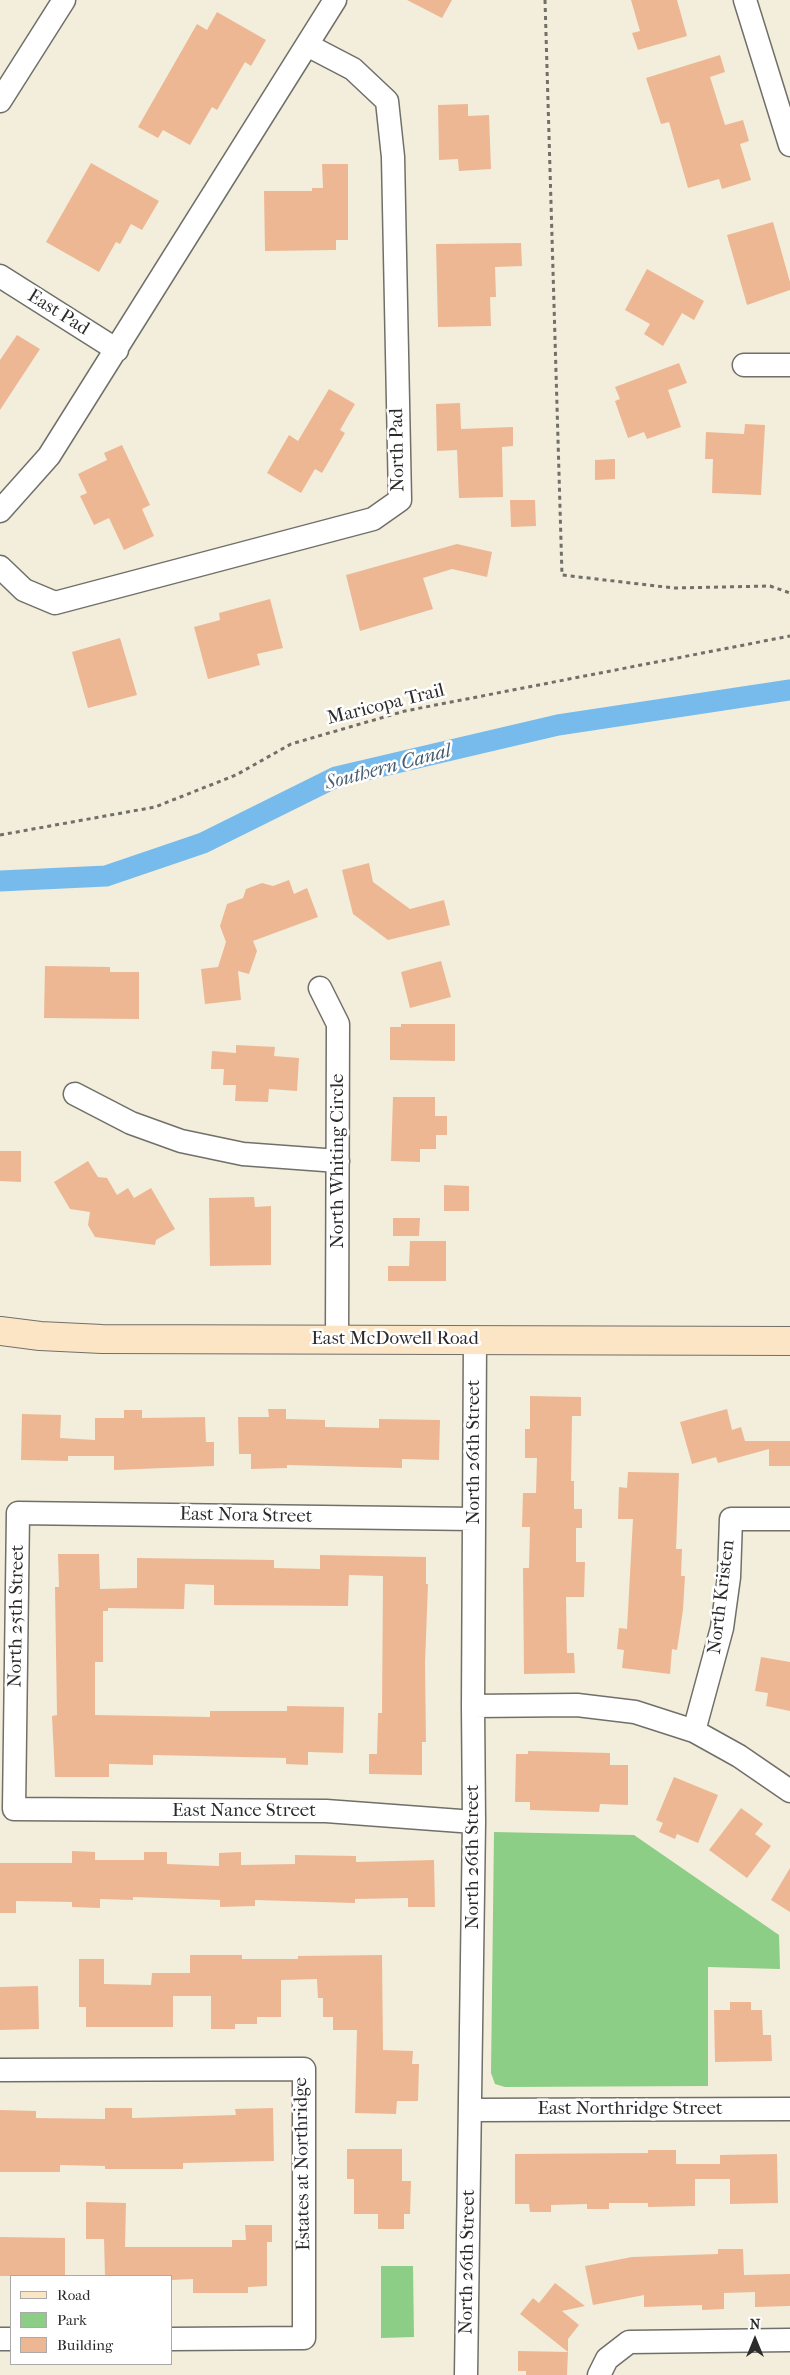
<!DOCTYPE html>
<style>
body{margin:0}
#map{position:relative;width:790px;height:2375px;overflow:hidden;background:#f2eedb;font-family:"IM FELL French Canon",serif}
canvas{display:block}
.legend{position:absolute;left:10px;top:2275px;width:162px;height:90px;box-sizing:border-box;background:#fff;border:1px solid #aaa;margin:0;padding:6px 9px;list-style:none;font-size:15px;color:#2b2b2b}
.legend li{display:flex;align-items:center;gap:10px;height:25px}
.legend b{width:25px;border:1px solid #aaa}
.north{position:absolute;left:730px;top:2315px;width:50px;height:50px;-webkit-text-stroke:4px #fff;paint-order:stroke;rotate:0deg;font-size:14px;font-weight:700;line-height:20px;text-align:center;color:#2b2b2b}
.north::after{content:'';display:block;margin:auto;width:18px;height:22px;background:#2b2b2b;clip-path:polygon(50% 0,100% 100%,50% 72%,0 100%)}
</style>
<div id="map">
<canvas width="790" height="2375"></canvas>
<ul class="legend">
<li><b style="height:6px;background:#fce5c4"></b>Road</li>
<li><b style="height:14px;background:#8cce85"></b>Park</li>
<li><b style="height:14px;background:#eeb793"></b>Building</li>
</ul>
<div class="north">N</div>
</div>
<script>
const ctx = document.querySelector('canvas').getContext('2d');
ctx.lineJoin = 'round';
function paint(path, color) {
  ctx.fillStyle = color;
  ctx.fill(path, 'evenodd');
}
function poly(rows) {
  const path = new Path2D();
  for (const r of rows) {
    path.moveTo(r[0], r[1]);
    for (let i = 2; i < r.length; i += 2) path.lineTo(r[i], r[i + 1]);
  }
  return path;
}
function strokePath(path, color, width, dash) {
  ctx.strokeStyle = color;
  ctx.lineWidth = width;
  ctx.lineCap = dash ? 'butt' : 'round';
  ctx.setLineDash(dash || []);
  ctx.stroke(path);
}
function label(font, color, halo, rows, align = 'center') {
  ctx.font = font + ' "IM FELL French Canon",serif';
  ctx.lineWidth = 5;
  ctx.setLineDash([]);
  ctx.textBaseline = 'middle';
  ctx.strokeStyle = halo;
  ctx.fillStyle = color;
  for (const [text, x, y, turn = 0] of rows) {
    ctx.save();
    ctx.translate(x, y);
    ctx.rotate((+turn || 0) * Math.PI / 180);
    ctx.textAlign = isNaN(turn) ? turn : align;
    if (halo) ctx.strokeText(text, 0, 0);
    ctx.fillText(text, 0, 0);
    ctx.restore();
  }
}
paint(poly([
 [494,1832,634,1835,779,1935,780,1969,708,1967,708,2086,505,2087,495,2084,491,2073],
 [381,2266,413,2266,414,2337,381,2338]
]), '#8cce85');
strokePath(poly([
 [0,881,106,876,203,843,336,777,558,725,790,690]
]), '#77bbed', 21);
paint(poly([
 [407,0,452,0,442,18],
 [631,0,677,0,687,36,638,50,632,33,640,31],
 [217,12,266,40,251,66,245,62,217,110,212,107,190,145,163,130,158,138,138,127,197,24,207,30],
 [720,55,725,72,710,77,725,125,743,120,749,141,740,144,751,180,722,189,719,179,688,188,669,122,661,124,646,78],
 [468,104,468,116,489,115,491,169,459,171,458,159,439,160,438,105],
 [91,163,159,201,142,230,131,224,120,244,116,242,99,272,46,242],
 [322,164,348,164,348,240,336,240,336,250,265,251,264,191,312,191,312,188,323,188],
 [773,222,790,282,790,290,747,305,727,235],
 [521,243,522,266,495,267,496,297,490,297,491,326,438,327,436,244],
 [647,269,704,301,694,320,682,313,663,346,644,334,650,324,625,310],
 [17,335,40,349,0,410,0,360],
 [679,363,687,383,668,390,681,427,647,439,644,432,628,438,615,401,620,399,615,387],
 [329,389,355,404,340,430,345,433,322,473,315,469,301,493,267,473,289,435,298,441],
 [460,403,461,429,513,427,513,446,502,447,503,497,459,498,457,450,437,451,436,404],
 [745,424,765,425,761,495,712,493,713,459,705,459,706,432,744,434],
 [122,445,150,505,142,509,154,536,124,550,109,518,94,525,80,496,87,493,78,474,107,460,104,453],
 [615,459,615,479,595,480,595,460],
 [510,500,535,500,536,526,511,527],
 [457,544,492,552,487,577,452,569,423,578,433,609,360,631,346,575],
 [270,599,283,648,257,654,260,665,208,679,194,627,220,620,219,613],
 [120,638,137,695,88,708,72,652],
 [369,863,373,882,410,909,444,900,450,925,388,940,353,914,342,870],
 [289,880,294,894,307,888,318,917,253,941,257,951,249,974,238,971,241,1000,205,1004,201,969,218,967,226,942,220,926,227,904,243,898,246,889,262,883,273,886],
 [441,961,451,997,410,1008,401,972],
 [45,966,110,967,110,972,139,972,139,1019,44,1018],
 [401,1024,455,1024,455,1061,390,1060,390,1027,401,1027],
 [236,1045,275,1047,274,1056,299,1058,297,1091,269,1089,268,1102,235,1101,236,1085,223,1085,224,1069,211,1069,212,1051,236,1053],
 [393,1097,435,1097,435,1116,447,1116,447,1135,436,1135,436,1149,420,1149,420,1162,391,1161],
 [0,1151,21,1151,21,1182,0,1181],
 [88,1161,98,1177,107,1178,117,1195,128,1188,134,1198,151,1188,175,1229,156,1240,155,1245,95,1237,88,1225,90,1212,70,1209,54,1182],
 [444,1185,469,1186,469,1211,444,1211],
 [254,1197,255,1207,271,1206,271,1265,210,1266,209,1198],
 [393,1218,420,1218,419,1236,393,1236],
 [410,1241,446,1241,446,1281,388,1281,388,1266,409,1266],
 [530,1396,581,1397,581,1416,572,1416,571,1481,574,1481,574,1509,582,1509,582,1528,576,1528,576,1562,585,1562,584,1597,566,1597,567,1653,574,1653,575,1673,524,1674,523,1568,529,1568,530,1527,522,1527,523,1493,536,1493,537,1458,525,1458,525,1429,530,1429],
 [268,1409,286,1409,286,1419,325,1420,325,1427,379,1428,379,1419,440,1420,439,1460,402,1459,402,1468,287,1465,287,1468,251,1469,251,1454,239,1454,238,1417,269,1417],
 [727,1409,732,1430,741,1427,745,1441,790,1441,790,1466,769,1466,769,1449,718,1463,716,1457,692,1464,680,1422],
 [124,1410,142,1410,142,1418,205,1417,206,1442,214,1442,214,1466,114,1470,114,1456,68,1456,68,1461,21,1460,22,1414,61,1415,60,1438,95,1440,95,1418,124,1418],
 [628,1472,679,1473,676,1549,682,1549,681,1576,685,1576,683,1610,677,1650,672,1649,670,1674,622,1668,624,1650,617,1649,619,1628,627,1629,633,1519,618,1519,619,1487,627,1488],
 [58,1554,99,1554,100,1589,137,1588,137,1558,274,1560,274,1568,320,1569,320,1555,426,1557,426,1584,428,1584,425,1663,426,1742,422,1742,422,1775,369,1774,369,1754,377,1754,378,1713,382,1713,383,1576,349,1575,348,1606,214,1605,214,1585,185,1584,184,1609,108,1608,108,1611,103,1611,103,1662,95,1662,95,1715,210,1717,210,1711,287,1711,287,1706,344,1707,343,1753,308,1752,308,1765,286,1764,286,1758,153,1755,153,1765,109,1764,109,1777,55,1777,52,1716,57,1715,55,1587,59,1587],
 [761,1657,790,1662,790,1711,766,1706,768,1693,755,1691],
 [528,1751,610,1753,610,1765,628,1765,628,1805,600,1804,599,1812,530,1810,530,1802,515,1802,516,1754,528,1754],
 [674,1777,718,1795,698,1843,677,1834,675,1839,659,1832,663,1823,656,1820],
 [741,1808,763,1824,755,1834,771,1846,747,1878,709,1850],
 [72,1851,95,1852,95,1860,144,1860,144,1852,167,1852,167,1864,219,1866,219,1853,241,1852,241,1865,295,1864,295,1855,356,1856,356,1862,434,1860,435,1907,408,1907,408,1898,355,1899,355,1903,255,1900,255,1906,220,1907,220,1900,133,1897,133,1900,100,1899,100,1908,72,1907,72,1902,16,1901,16,1913,0,1913,0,1863,72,1863],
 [790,1868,790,1912,771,1900],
 [190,1955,242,1955,242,1959,298,1959,298,1956,382,1955,383,2050,413,2051,412,2064,419,2064,418,2101,397,2101,396,2114,355,2113,357,2030,333,2030,333,2017,323,2017,323,1998,318,1998,317,1979,281,1980,281,2017,257,2017,257,2024,235,2024,235,2029,211,2029,211,1996,173,1996,173,2027,86,2027,86,2007,79,2007,79,1959,104,1959,104,1984,151,1985,152,1973,190,1973],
 [38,1986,39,2029,0,2030,0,1987],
 [730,2002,751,2002,751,2010,762,2010,763,2035,771,2035,772,2061,715,2062,714,2010,730,2010],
 [105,2108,132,2108,132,2118,236,2115,235,2109,273,2108,274,2161,183,2163,183,2169,105,2169,105,2166,60,2165,60,2172,0,2172,0,2110,36,2111,36,2118,105,2119],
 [347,2149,402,2149,402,2181,411,2181,410,2214,404,2214,404,2229,378,2229,378,2214,354,2214,354,2179,347,2179],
 [648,2150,676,2150,676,2164,720,2164,720,2155,777,2154,778,2203,730,2204,730,2179,695,2179,695,2206,648,2207,648,2203,609,2203,609,2209,587,2209,587,2204,551,2205,551,2212,530,2212,529,2204,515,2204,515,2154,648,2153],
 [86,2202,126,2203,125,2247,232,2247,232,2240,246,2240,245,2225,272,2225,272,2242,267,2242,267,2286,248,2287,248,2293,193,2293,193,2279,171,2280,171,2276,105,2276,104,2239,86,2239],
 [0,2237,65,2238,65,2276,0,2276],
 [718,2249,743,2249,744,2275,790,2274,790,2306,755,2307,755,2292,724,2293,724,2309,702,2310,702,2305,644,2307,644,2295,593,2305,585,2266,632,2257,718,2254],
 [555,2283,585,2306,562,2311,579,2325,568,2339,568,2352,520,2314,533,2298,539,2303],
 [518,2351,568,2352,567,2375,526,2375,526,2371,518,2371]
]), '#eeb793');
const street = poly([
 [745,0,790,145],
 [0,101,64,0],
 [0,276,117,350],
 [744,365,790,365],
 [0,511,49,456,335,0],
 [0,567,24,590,55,603,373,519,400,500,393,157,387,101,353,69,307,45],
 [320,988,338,1024,337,1338],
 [75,1094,131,1123,181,1141,243,1154,338,1161],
 [474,1519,18,1513,14,1809,326,1811,474,1822],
 [473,1706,577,1705,635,1712,694,1731,739,1756,790,1791],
 [694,1731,722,1628,729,1577,731,1519,790,1519],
 [0,2070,304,2069,304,2338,171,2339],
 [471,2110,790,2109],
 [0,2339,11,2339],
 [466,2375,474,1822,473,1706,475,1340],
 [599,2375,607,2359,629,2342,790,2340]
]);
const secondary = poly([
 [0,1331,40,1336,102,1339,790,1341]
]);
strokePath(street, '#716f69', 25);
strokePath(secondary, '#716f69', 30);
strokePath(poly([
 [545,0,562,575,674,588,770,586,790,593],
 [0,835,155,807,236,775,291,744,405,711,790,636]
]), '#716f69', 3, [4, 4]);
strokePath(street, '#fff', 22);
strokePath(secondary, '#fce5c4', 28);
label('19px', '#2b2b2b', '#fff', [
 ["East Pad",58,313,32],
 ["North Pad",398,450,-91],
 ["Maricopa Trail",386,705,-14],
 ["North Whiting Circle",338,1161,-90],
 ["East McDowell Road",395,1339],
 ["North 26th Street",474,1452,-90],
 ["East Nora Street",246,1516,1],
 ["North Kristen",722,1597,-83],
 ["North 25th Street",17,1616,-89],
 ["East Nance Street",244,1811],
 ["North 26th Street",473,1857,-90],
 ["East Northridge Street",630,2109],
 ["Estates at Northridge",303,2164,-91],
 ["North 26th Street",468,2262,-89]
]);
label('italic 20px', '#465d6f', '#fff', [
 ["Southern Canal",388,768,-15]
]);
</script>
